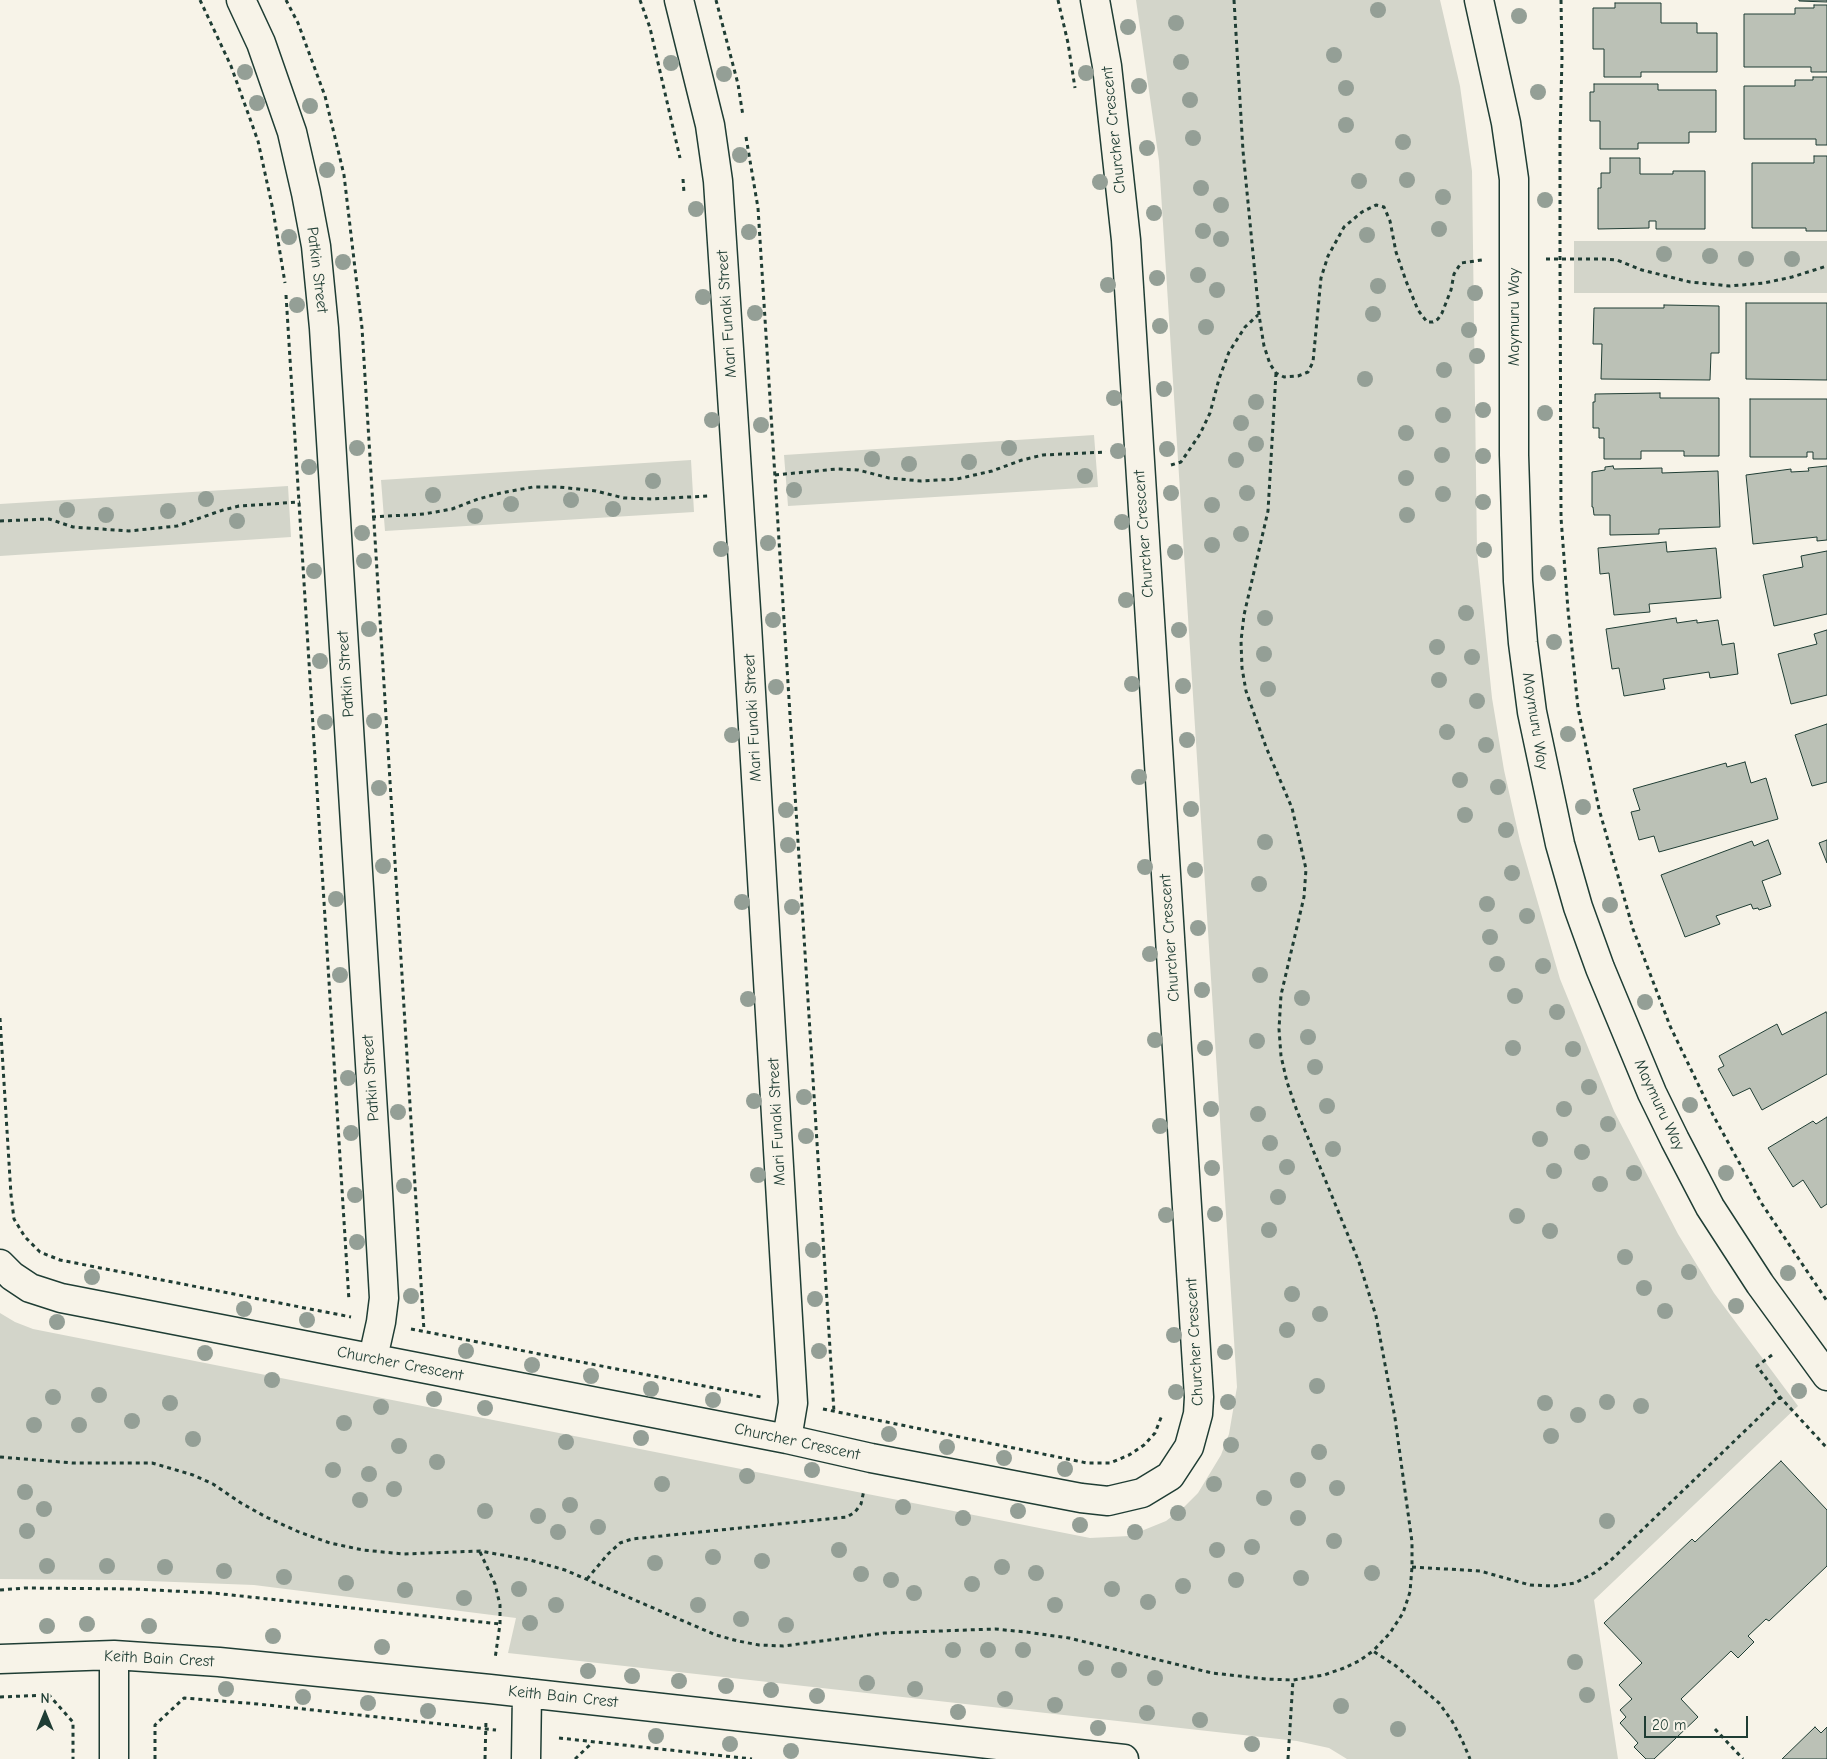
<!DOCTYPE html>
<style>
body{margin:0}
#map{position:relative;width:1827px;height:1759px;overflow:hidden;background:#f7f3e8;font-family:"Comic Neue",sans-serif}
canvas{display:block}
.north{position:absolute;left:20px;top:1689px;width:50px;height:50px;-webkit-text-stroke:4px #f7f3e8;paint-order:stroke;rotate:0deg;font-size:14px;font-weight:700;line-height:20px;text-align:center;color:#1f3d34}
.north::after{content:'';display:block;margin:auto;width:18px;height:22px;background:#1f3d34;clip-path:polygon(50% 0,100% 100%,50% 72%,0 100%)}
.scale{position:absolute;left:1644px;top:1716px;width:104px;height:22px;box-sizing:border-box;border:2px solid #1f3d34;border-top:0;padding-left:6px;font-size:15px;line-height:18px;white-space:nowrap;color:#1f3d34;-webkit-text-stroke:4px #f7f3e8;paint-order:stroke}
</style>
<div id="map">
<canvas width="1827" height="1759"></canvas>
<div class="north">N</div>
<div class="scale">20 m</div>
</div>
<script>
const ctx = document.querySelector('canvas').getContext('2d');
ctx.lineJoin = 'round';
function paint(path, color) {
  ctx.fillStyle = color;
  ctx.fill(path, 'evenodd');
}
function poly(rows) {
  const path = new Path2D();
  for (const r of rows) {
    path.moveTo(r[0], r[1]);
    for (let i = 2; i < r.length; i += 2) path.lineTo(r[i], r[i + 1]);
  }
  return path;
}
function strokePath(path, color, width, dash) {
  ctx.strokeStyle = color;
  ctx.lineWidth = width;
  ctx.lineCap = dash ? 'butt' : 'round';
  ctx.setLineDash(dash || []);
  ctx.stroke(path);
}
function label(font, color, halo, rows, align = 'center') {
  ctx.font = font + ' "Comic Neue",sans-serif';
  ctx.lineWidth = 4;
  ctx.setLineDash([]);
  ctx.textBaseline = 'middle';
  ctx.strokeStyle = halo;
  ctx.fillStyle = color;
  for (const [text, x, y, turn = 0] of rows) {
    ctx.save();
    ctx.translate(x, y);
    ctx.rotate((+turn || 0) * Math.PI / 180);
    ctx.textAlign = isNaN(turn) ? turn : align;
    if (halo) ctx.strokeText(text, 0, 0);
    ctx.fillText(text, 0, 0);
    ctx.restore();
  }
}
paint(poly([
 [1136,0,1440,0,1460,86,1472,171,1477,552,1492,698,1504,770,1520,841,1560,979,1614,1111,1678,1234,1714,1293,1798,1406,1594,1600,1618,1759,1347,1759,1329,1748,1297,1741,508,1653,516,1618,254,1585,122,1580,0,1579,0,1313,15,1322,33,1329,1090,1538,1129,1536,1166,1521,1183,1508,1198,1493,1221,1455,1229,1434,1237,1387,1159,161],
 [1827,241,1827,293,1574,293,1574,241],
 [1094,435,1098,487,788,506,784,455],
 [691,460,694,512,385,531,381,480],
 [288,486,291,537,0,556,0,504]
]), '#d3d5ca');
const building = poly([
 [1799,0,1827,0,1827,2,1799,1,1799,0],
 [1615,3,1661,3,1661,23,1697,23,1697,33,1717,33,1717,72,1641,72,1641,77,1604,77,1604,49,1593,49,1593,8,1615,8,1615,3],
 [1814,5,1827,5,1827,72,1811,72,1811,67,1744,67,1744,14,1795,14,1795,8,1814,8,1814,5],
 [1813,77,1827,77,1827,145,1816,145,1816,139,1744,139,1744,86,1795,86,1795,80,1813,80,1813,77],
 [1594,84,1658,84,1658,90,1716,90,1716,132,1689,132,1689,143,1638,143,1638,149,1600,149,1600,121,1590,121,1590,92,1594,92,1594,84],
 [1814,156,1827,156,1827,231,1806,231,1806,228,1752,228,1752,163,1814,163,1814,156],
 [1610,158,1640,158,1640,174,1673,174,1673,171,1705,171,1705,229,1656,229,1656,221,1649,221,1649,228,1598,229,1598,188,1601,188,1601,173,1610,173,1610,158],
 [1746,303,1827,303,1827,380,1746,379,1746,303],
 [1664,305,1719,306,1719,353,1711,353,1710,380,1601,379,1602,344,1593,344,1594,308,1664,308,1664,305],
 [1660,393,1660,398,1719,398,1719,456,1684,456,1684,451,1641,451,1641,459,1604,459,1604,438,1599,438,1599,428,1593,428,1593,402,1595,402,1595,394,1660,393],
 [1750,399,1827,399,1827,459,1813,459,1813,452,1807,452,1807,457,1750,457,1750,399],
 [1613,466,1614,469,1662,468,1662,473,1718,471,1720,527,1659,529,1659,534,1610,535,1610,515,1594,515,1593,507,1592,507,1592,472,1605,470,1605,467,1613,466],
 [1827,466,1827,540,1817,541,1817,537,1753,544,1746,475,1791,469,1791,472,1809,471,1808,468,1827,466],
 [1666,542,1667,552,1716,548,1721,598,1649,604,1650,612,1614,615,1609,573,1600,574,1598,548,1666,542],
 [1827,551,1827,614,1774,626,1763,575,1803,567,1801,556,1827,551],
 [1676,618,1677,623,1697,620,1697,623,1718,620,1722,645,1734,643,1738,674,1710,678,1709,672,1663,679,1665,689,1624,696,1619,668,1612,669,1606,629,1676,618],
 [1827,630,1827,695,1791,704,1778,654,1817,644,1814,634,1827,630],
 [1827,724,1827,782,1812,786,1795,735,1827,724],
 [1745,762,1751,783,1766,778,1778,819,1659,852,1654,836,1639,840,1631,812,1640,810,1633,789,1726,763,1727,767,1745,762],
 [1768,840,1781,874,1762,881,1771,906,1759,910,1758,908,1753,909,1751,904,1716,916,1720,924,1685,937,1661,875,1752,841,1754,846,1768,840],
 [1827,840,1827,863,1819,843,1827,840],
 [1826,1012,1827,1014,1827,1074,1762,1110,1750,1088,1733,1096,1718,1069,1724,1066,1719,1056,1777,1024,1782,1035,1826,1012],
 [1827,1117,1827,1204,1821,1208,1803,1180,1793,1187,1768,1148,1813,1121,1816,1124,1827,1117],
 [1781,1461,1827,1510,1827,1566,1769,1621,1766,1619,1748,1636,1754,1642,1738,1658,1731,1651,1681,1699,1698,1717,1654,1759,1646,1759,1634,1747,1638,1743,1620,1723,1626,1717,1620,1710,1632,1699,1619,1685,1642,1663,1604,1623,1692,1539,1695,1542,1781,1461],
 [1815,1727,1821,1733,1827,1727,1827,1759,1782,1759,1815,1727]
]);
paint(building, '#bbc1b6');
strokePath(building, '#1f3d34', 1);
const street = poly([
 [241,0,261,43,292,132,306,193,316,246,324,328,378,1192,384,1298,381,1322,373,1358],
 [679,0,710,125,718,181,747,625,793,1403,787,1439],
 [0,1264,12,1276,30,1288,61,1298,787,1439,871,1458,1081,1498,1108,1501,1142,1493,1170,1476,1189,1447,1198,1414,1199,1397,1126,240,1107,66,1095,0],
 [0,1659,114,1655,219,1662,490,1689,1124,1759],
 [114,1759,114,1655],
 [526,1759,527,1693]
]);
const secondary = poly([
 [1479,0,1506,123,1514,179,1514,455,1518,581,1523,643,1532,712,1560,844,1578,907,1600,968,1652,1093,1675,1140,1710,1207,1760,1284,1827,1376]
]);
strokePath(street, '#1f3d34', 31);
strokePath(secondary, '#1f3d34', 31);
strokePath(poly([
 [200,0,231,66,258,141,273,210,285,283],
 [286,0,298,23,325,96,344,175,362,328,424,1331],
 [640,0,650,28,680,158],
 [716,0,738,84,743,116],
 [1058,0,1068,43,1075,88],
 [1234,0,1243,151,1259,315,1264,346,1270,364,1276,373,1284,377,1298,376,1308,372,1313,362,1321,278,1328,256,1344,227,1362,212,1376,205,1384,207,1390,221,1396,252,1406,281,1418,310,1427,322,1433,322,1438,319,1442,313,1451,290,1454,274,1461,263,1482,260],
 [1561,0,1562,58,1560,137,1560,259,1561,518,1568,610,1578,708,1599,809,1633,929,1670,1026,1713,1115,1762,1204,1827,1301],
 [746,137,758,208,834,1412],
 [683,179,684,193],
 [1546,259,1604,259,1617,260,1642,270,1690,282,1730,286,1764,283,1792,277,1827,266],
 [286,295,349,1301],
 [1276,373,1268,511,1244,615,1241,641,1242,668,1246,691,1266,747,1292,808,1306,869,1304,897,1281,995,1279,1029,1281,1056,1287,1082,1297,1111,1359,1262,1376,1316,1395,1418,1412,1542,1412,1567,1410,1592,1403,1613,1390,1633,1373,1651,1396,1666,1439,1703,1452,1721,1462,1740,1470,1759],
 [1171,465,1181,462,1200,434,1210,413,1219,379,1229,352,1245,327,1258,315],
 [775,475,837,469,858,470,889,478,921,481,957,479,992,471,1022,460,1043,455,1106,452],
 [372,517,424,514,452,509,478,499,501,493,533,487,559,487,596,491,624,498,652,499,708,496],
 [0,521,49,519,73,527,129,531,177,526,223,510,239,506,300,502],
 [0,1018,11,1195,14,1219,25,1237,40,1252,60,1260,351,1317],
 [411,1329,761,1397],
 [1772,1355,1757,1366,1780,1397,1827,1448],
 [823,1409,1087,1463,1110,1463,1129,1455,1144,1445,1155,1433,1162,1415],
 [0,1457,73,1463,152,1463,193,1475,213,1484,241,1503,266,1517,299,1532,330,1543,363,1550,403,1554,480,1551,530,1560,565,1570,716,1635,738,1641,759,1645,783,1646,884,1633,995,1629,1026,1632,1069,1638,1212,1673,1266,1679,1293,1680,1324,1675,1344,1668,1359,1661,1373,1651],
 [480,1552,495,1584,500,1605,500,1624,495,1659],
 [1412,1567,1480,1571,1530,1585,1554,1586,1575,1583,1594,1573,1610,1561,1780,1397],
 [587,1579,608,1554,620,1543,632,1539,847,1517,855,1512,861,1504,864,1490],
 [0,1590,25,1588,133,1589,213,1593,500,1624],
 [0,1697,49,1695,73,1722,73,1759],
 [1715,1729,1743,1759],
 [559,1738,752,1759],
 [155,1759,155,1725,184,1698,258,1704,496,1730],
 [485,1759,486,1720],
 [575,1759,593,1742],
 [1288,1759,1293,1680]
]), '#1f3d34', 3, [4, 4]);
strokePath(street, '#f7f3e8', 28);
strokePath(secondary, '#f7f3e8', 28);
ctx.fillStyle = '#949f96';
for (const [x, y] of [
 [1378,10],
 [1519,16],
 [1176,23],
 [1128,27],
 [1334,55],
 [1181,62],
 [671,63],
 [245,72],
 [1086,73],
 [724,74],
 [1139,86],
 [1346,88],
 [1538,92],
 [1190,100],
 [257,103],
 [310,106],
 [1346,125],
 [1193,138],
 [1403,142],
 [1147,148],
 [740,155],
 [327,170],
 [1407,180],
 [1359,181],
 [1100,182],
 [1201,188],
 [1443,197],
 [1545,200],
 [1221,205],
 [696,209],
 [1154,213],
 [1439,229],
 [1203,231],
 [749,232],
 [1367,235],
 [289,237],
 [1221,239],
 [1664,254],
 [1710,256],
 [1746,259],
 [1792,259],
 [343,262],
 [1198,275],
 [1157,278],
 [1108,285],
 [1378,286],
 [1217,290],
 [1475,293],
 [703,297],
 [297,305],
 [755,313],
 [1373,314],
 [1160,326],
 [1206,327],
 [1469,330],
 [1477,356],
 [1444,370],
 [1365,379],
 [1164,389],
 [1114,398],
 [1256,402],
 [1483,410],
 [1545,413],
 [1443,415],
 [712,420],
 [1241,423],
 [761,425],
 [1406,433],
 [1256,444],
 [357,448],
 [1009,448],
 [1167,449],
 [1118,451],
 [1442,455],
 [1483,456],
 [872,459],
 [1236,460],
 [969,462],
 [909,464],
 [309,467],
 [1085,476],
 [1406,478],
 [653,481],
 [794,490],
 [1171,493],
 [1247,493],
 [1443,494],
 [433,495],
 [206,499],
 [571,500],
 [1483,502],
 [511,504],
 [1212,505],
 [613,509],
 [67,510],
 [168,511],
 [106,515],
 [1407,515],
 [475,516],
 [237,521],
 [1122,522],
 [362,533],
 [1241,534],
 [768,543],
 [1212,545],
 [721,549],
 [1484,550],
 [1175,552],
 [364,561],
 [314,571],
 [1548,573],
 [1126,600],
 [1466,613],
 [1265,618],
 [773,620],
 [369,629],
 [1179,630],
 [1554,642],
 [1437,647],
 [1264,654],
 [1472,657],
 [320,661],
 [1439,680],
 [1132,684],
 [1183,686],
 [776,687],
 [1268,689],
 [1477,701],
 [374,721],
 [325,722],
 [1447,732],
 [1568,734],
 [732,735],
 [1187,740],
 [1486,745],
 [1139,777],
 [1460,780],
 [1498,787],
 [379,788],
 [1583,807],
 [1191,809],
 [786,810],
 [1465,815],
 [1506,830],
 [1265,842],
 [788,845],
 [383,866],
 [1145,867],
 [1195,870],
 [1512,873],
 [1259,884],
 [336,899],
 [742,902],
 [1487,904],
 [1610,905],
 [792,907],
 [1527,916],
 [1198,928],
 [1490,937],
 [1150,954],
 [1497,964],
 [1543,966],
 [340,975],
 [1260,975],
 [1202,990],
 [1515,996],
 [1302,998],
 [748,999],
 [1645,1002],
 [1557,1012],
 [1308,1037],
 [1155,1040],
 [1257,1041],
 [1205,1048],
 [1513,1048],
 [1573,1049],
 [1315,1067],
 [348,1078],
 [1589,1087],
 [804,1097],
 [754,1101],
 [1690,1105],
 [1327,1106],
 [1211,1109],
 [1564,1109],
 [398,1112],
 [1258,1114],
 [1608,1124],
 [1160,1126],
 [351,1133],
 [806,1136],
 [1540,1139],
 [1270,1143],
 [1333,1149],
 [1582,1152],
 [1287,1167],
 [1212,1168],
 [1554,1171],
 [1634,1173],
 [1726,1173],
 [758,1175],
 [1600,1184],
 [404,1186],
 [355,1195],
 [1278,1197],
 [1215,1214],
 [1166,1215],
 [1517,1216],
 [1269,1230],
 [1550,1231],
 [357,1242],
 [813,1250],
 [1625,1257],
 [1689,1272],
 [1788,1273],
 [92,1277],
 [1644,1288],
 [1292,1294],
 [411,1296],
 [815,1299],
 [1736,1306],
 [244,1309],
 [1665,1311],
 [1320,1314],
 [307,1320],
 [57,1322],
 [1287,1330],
 [1174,1335],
 [466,1351],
 [819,1351],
 [1225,1352],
 [205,1353],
 [532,1365],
 [591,1376],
 [272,1380],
 [1317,1386],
 [651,1389],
 [1799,1391],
 [1176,1392],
 [99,1395],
 [53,1397],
 [434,1399],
 [713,1400],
 [1228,1402],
 [1607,1402],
 [170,1403],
 [1545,1403],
 [1641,1406],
 [381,1407],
 [485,1408],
 [1578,1415],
 [132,1421],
 [344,1423],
 [34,1425],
 [79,1425],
 [889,1434],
 [1551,1436],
 [641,1438],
 [193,1439],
 [566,1442],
 [1231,1445],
 [399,1446],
 [947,1447],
 [1319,1452],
 [1004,1458],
 [437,1462],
 [1065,1469],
 [333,1470],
 [812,1470],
 [369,1474],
 [747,1476],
 [1298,1480],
 [662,1484],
 [1214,1484],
 [1337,1488],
 [394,1489],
 [25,1492],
 [1264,1498],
 [360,1500],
 [570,1505],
 [903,1507],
 [44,1509],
 [485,1511],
 [1018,1511],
 [1178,1513],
 [538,1516],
 [963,1518],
 [1298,1518],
 [1607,1521],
 [1080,1525],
 [598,1527],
 [27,1531],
 [558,1532],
 [1135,1532],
 [1334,1541],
 [1252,1547],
 [839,1550],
 [1217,1550],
 [713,1557],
 [762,1561],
 [655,1563],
 [47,1566],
 [107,1566],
 [165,1567],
 [1002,1567],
 [224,1571],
 [1036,1573],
 [1372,1573],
 [861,1574],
 [284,1577],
 [1301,1578],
 [891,1580],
 [1236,1580],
 [346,1583],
 [972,1584],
 [1183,1586],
 [519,1589],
 [1112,1589],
 [405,1590],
 [914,1593],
 [464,1598],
 [1148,1602],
 [556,1605],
 [698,1605],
 [1055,1605],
 [741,1619],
 [530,1623],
 [87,1624],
 [786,1625],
 [47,1626],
 [149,1626],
 [273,1636],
 [382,1647],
 [953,1650],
 [988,1650],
 [1023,1650],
 [1575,1662],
 [1086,1668],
 [1119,1670],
 [588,1671],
 [632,1676],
 [1155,1678],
 [679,1681],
 [867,1683],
 [726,1686],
 [226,1689],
 [915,1689],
 [771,1690],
 [1587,1695],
 [817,1696],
 [303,1697],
 [1005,1699],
 [368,1703],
 [1055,1705],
 [1341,1706],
 [428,1711],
 [958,1712],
 [1147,1713],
 [1200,1720],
 [1098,1728],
 [1398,1729],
 [656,1736],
 [730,1744],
 [1252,1744],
 [791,1751]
]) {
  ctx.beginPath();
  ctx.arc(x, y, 8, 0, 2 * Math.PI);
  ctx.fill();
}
label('16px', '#1f3d34', '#f7f3e8', [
 ["Churcher Crescent",1114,130,-96],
 ["Patkin Street",317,270,83],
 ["Mari Funaki Street",727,314,-94],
 ["Maymuru Way",1514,317,-90],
 ["Churcher Crescent",1144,534,-94],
 ["Patkin Street",346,674,-94],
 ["Mari Funaki Street",753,718,-93],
 ["Maymuru Way",1535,721,81],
 ["Churcher Crescent",1170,938,-94],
 ["Patkin Street",371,1078,-94],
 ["Maymuru Way",1659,1105,65],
 ["Mari Funaki Street",777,1122,-93],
 ["Churcher Crescent",1195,1342,-93],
 ["Churcher Crescent",400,1364,11],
 ["Churcher Crescent",797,1442,12],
 ["Keith Bain Crest",159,1659,3],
 ["Keith Bain Crest",563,1697,6]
]);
</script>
